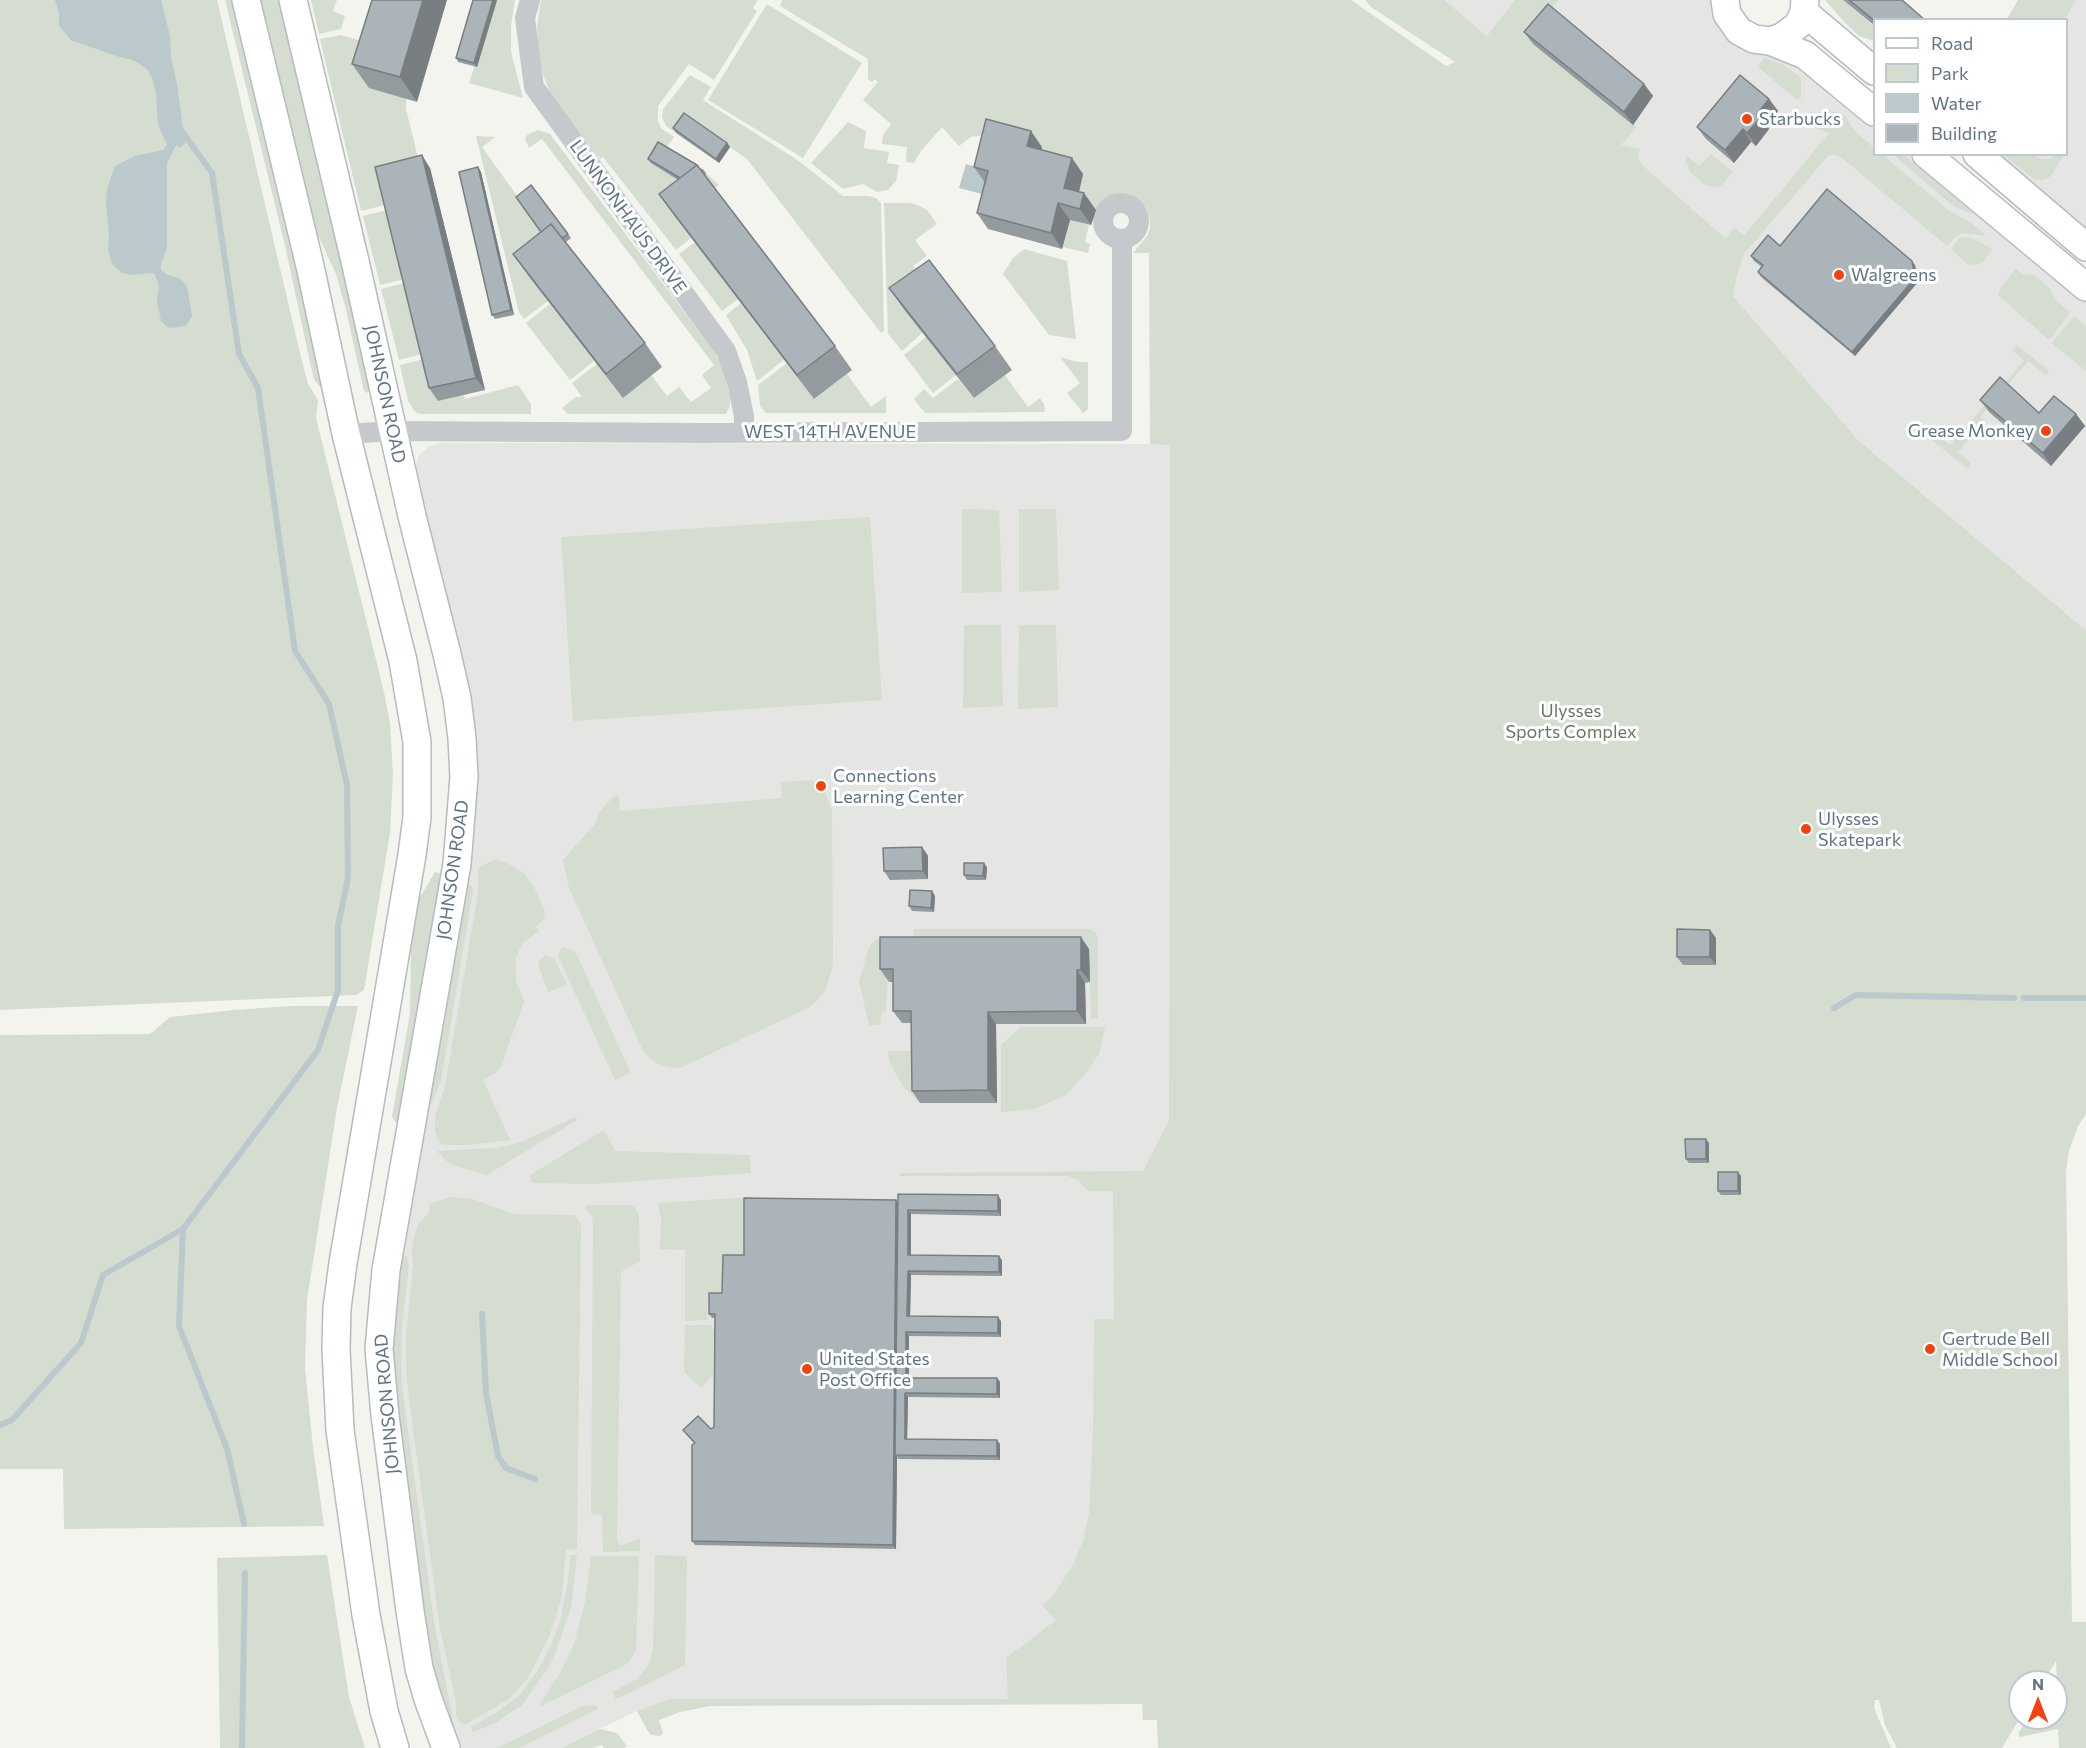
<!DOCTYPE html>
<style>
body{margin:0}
#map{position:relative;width:2086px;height:1748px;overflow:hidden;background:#f4f4ef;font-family:Commissioner,sans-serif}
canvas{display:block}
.legend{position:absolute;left:1873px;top:18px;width:195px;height:138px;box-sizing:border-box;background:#fff;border:2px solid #bfc8ce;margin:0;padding:8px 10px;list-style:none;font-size:18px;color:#607584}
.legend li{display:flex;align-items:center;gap:12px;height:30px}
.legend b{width:30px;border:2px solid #bfc8ce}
.north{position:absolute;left:2008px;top:1670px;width:60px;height:60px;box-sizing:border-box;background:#fff;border:2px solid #bfc8ce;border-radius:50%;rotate:0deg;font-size:16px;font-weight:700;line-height:24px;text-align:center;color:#607584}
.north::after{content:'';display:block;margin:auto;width:21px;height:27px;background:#f34110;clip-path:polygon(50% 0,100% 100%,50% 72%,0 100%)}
</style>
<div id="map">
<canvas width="2086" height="1748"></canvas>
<ul class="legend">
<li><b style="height:8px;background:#fff"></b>Road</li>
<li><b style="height:16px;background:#d5dcd0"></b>Park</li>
<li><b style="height:16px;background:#bbc9cd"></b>Water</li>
<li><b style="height:16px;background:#abb4b9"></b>Building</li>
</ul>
<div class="north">N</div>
</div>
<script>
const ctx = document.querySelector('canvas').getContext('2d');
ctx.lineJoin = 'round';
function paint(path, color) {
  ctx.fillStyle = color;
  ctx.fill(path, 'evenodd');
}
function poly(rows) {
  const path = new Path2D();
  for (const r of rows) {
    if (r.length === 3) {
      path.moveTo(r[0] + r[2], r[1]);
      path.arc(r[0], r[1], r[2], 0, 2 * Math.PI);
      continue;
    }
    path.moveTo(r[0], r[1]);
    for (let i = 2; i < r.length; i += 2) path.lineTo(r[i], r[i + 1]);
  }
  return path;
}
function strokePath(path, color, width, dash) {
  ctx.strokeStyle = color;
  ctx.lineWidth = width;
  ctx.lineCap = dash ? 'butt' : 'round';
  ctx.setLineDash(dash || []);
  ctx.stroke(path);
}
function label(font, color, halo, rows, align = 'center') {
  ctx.font = font + ' Commissioner,sans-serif';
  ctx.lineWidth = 6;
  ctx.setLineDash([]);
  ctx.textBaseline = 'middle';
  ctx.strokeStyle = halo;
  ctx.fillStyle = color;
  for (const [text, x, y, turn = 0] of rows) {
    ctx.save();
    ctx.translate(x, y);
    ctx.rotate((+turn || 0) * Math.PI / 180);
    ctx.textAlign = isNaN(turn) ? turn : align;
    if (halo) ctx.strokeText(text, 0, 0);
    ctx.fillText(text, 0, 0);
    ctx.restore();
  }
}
paint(poly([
 [1432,0,1714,0,1718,12,1718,29,1756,51,1763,48,1809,71,1874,126,1874,154,1909,155,2086,302,2086,630,1859,441,1733,296,1551,103],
 [2023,0,2086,0,2086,234,1993,155,2066,154,2066,20,2011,19],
 [440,443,1170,444,1169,1120,1144,1171,1159,1699,669,1699,637,1711,561,1748,461,1748,450,1723,400,1444,401,1258,471,818,426,520,415,467,419,455,429,446]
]), '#e5e6e3');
paint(poly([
 [0,0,217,0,299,349,308,384,318,400,316,418,384,692,390,724,393,774,390,833,364,990,356,995,0,1010],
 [225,0,232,0,303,297,322,390,314,379,310,363,286,250],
 [259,0,279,0,337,239,371,389,367,393,364,391,346,310,336,274,316,231],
 [311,0,337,0,333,11,345,16,341,29,319,34],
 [497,0,515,0,511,26,511,52,523,98,469,83],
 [541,0,758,0,753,8,757,11,714,80,689,64,658,106,658,121,662,129,674,137,665,149,696,190,706,173,719,185,676,218,691,238,676,250,603,157,600,159,551,96,540,66,538,50,537,27],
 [781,0,1351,0,1446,66,1455,62,1371,7,1365,0,1444,0,1487,36,1515,0,1558,0,1550,10,1533,44,1637,127,1621,145,1640,149,1638,157,1642,165,1726,239,1734,228,1744,236,1829,133,1814,128,1809,116,1810,112,1819,115,1830,111,1842,113,1846,117,1854,130,1874,148,1874,154,1883,155,1948,210,1974,225,1986,236,1964,233,1956,236,1947,246,1841,157,1835,155,1828,156,1744,254,1737,275,1733,296,1859,441,2086,630,2086,1114,2078,1126,2069,1151,2066,1172,2072,1622,2086,1622,2086,1748,2059,1748,2058,1729,2020,1737,2018,1734,2028,1718,2056,1718,2056,1682,2050,1682,2057,1679,2056,1661,2043,1682,2020,1682,2020,1718,2002,1748,1897,1748,1885,1725,1879,1700,1875,1700,1874,1708,1891,1748,1158,1748,1157,1720,1143,1720,1142,1704,710,1706,680,1712,659,1720,663,1733,660,1736,651,1735,647,1730,637,1711,669,1699,1008,1699,1006,1658,1056,1620,1042,1605,1052,1597,1073,1565,1083,1541,1089,1514,1093,1429,1094,1319,1114,1319,1113,1191,1088,1191,1078,1180,1068,1176,900,1176,900,1173,1143,1171,1169,1120,1170,445,1150,444,1149,253,1133,253,1147,236,1150,229,1150,220,1146,207,1129,194,1119,193,1102,201,1096,210,984,135,971,137,959,146,942,127,921,151,914,163,906,162,907,147,882,144,883,135,891,124,863,100,878,82,875,79,872,82,868,79,868,59,780,6,782,1],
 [1825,0,1843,0,1874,26,1874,41,1859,36,1847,25],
 [2018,0,2076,0,2065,19,2007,19],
 [767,4,862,63,803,158,708,100],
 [341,35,382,47,406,98,406,109,421,170,389,204,361,211,320,39],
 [1764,58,1782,64,1801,78,1801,98,1797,100,1758,67],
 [690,75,711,87,703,100,799,161,843,196,868,196,876,198,881,203,884,330,881,333,747,159,687,117,676,133,666,126,662,117,663,109],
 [848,122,866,131,864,148,889,152,887,163,899,165,896,181,888,190,877,192,863,184,843,189,811,163],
 [538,130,550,134,714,351,724,372,730,398,730,406,726,414,568,414,562,408,576,397,582,397,572,383,597,364,651,375,667,396,679,387,691,402,711,388,702,375,714,365,542,139,529,148,525,139,527,135],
 [476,136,495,137,482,147,555,249,548,301,524,319,519,312],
 [1711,154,1733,172,1722,185,1717,187,1705,185,1690,172,1685,159,1686,156,1699,166],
 [1894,155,1904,155,1975,215,1953,206],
 [2004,155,2032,155,2041,159,2049,159,2056,155,2064,155,2051,176,2046,179,2040,180,2035,180],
 [884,203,911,203,920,206,928,211,937,224,915,240,927,256,913,266,930,289,922,333,902,351,888,334],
 [391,209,408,278,380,285,363,216],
 [1070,220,1089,225,1085,242,1090,244,1088,253,1063,247],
 [1966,237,1974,239,1992,249,1983,262,1976,265,1967,264,1951,249,1959,238],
 [695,242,738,299,722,311,679,254],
 [1024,249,1067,261,1076,339,1049,335,1003,274,1013,258],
 [2016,269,2023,275,2031,274,2037,277,2050,289,2055,299,2070,313,2049,340,1998,295,2001,287],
 [409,282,426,353,399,360,381,289],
 [741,303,784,360,757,381,747,350,726,315],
 [550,304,594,361,570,380,526,323],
 [2074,316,2086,326,2086,371,2052,343],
 [926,337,956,375,933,393,904,355],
 [2017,345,2049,371,2046,375,2028,361,1980,417,1984,421,1958,452,1971,463,1967,468,1930,439,1936,434,1950,445,2024,361,2012,350],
 [1060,357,1077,362,1088,362,1088,409,1083,413,1067,393,1080,383],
 [428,358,438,401,463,395,465,399,518,385,531,404,531,414,421,414,415,412,408,401,400,365],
 [787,363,814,399,847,374,871,407,886,396,886,413,766,413,760,406,758,385],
 [1005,375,1028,407,1040,398,1044,404,1045,412,925,413,914,399,924,389,933,398,958,379,974,398],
 [962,509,999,510,1002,592,962,593],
 [1019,509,1056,509,1059,590,1019,592],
 [870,517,882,700,573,721,561,537],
 [964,625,1001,625,1003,706,963,708],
 [1019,625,1056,625,1058,707,1018,709],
 [811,780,824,790,832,810,833,965,826,989,817,1001,808,1008,680,1068,668,1067,654,1062,643,1051,569,888,563,860,595,824,599,813,607,803,615,796,619,796,620,811,782,798,781,782],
 [496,859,513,866,524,873,534,887,545,911,544,918,536,927,539,931,521,945,516,959,516,981,524,1001,501,1067,494,1074,483,1080,510,1140,470,1145,448,1145,440,1143,437,1137,435,1130,435,1116,445,1086,478,894,478,871,481,866],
 [435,872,443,874,398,1122,395,1122,392,1116,410,1014,411,942,419,899],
 [468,884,472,886,473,891,441,1080,430,1107,429,1107],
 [914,929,1090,929,1095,932,1098,937,1098,1018,1091,1020,1089,949,889,950,886,1011,882,1012,880,1025,869,1025,859,982,869,947,875,940,914,937],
 [564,947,574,951,577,955,631,1073,615,1080,558,956,561,948],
 [546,955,554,958,567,985,548,992,538,963,541,958],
 [291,1006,358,1006,337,1108,307,1300,305,1368,313,1447,324,1526,64,1529,63,1469,0,1469,0,1035,150,1034,170,1017,234,1010],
 [1021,1027,1105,1027,1099,1054,1086,1073,1066,1095,1035,1109,1001,1112,1001,1045],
 [888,1051,920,1051,920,1103,902,1085,889,1061],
 [575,1117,577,1120,487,1175,453,1165,445,1160,437,1151,496,1148,519,1143],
 [604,1130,615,1151,750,1155,751,1173,596,1184,532,1183,530,1175],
 [450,1197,473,1199,513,1214,575,1215,581,1224,577,1549,566,1550,562,1595,556,1616,549,1637,528,1678,509,1699,466,1724,461,1723,456,1716,456,1703,440,1628,408,1391,406,1362,406,1336,413,1265,412,1251,414,1236,419,1223,429,1213,429,1204],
 [752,1197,745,1257,723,1257,722,1294,708,1294,707,1320,685,1321,685,1250,660,1249,661,1218,658,1204,659,1203],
 [587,1205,630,1205,634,1207,639,1215,640,1261,621,1272,617,1540,620,1546,640,1538,640,1551,603,1552,602,1515,591,1514,593,1228,592,1216,585,1208],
 [402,1255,407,1256,409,1266,402,1324,401,1363,402,1387,434,1622,454,1726,449,1720,437,1684,417,1569,400,1444,392,1359],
 [685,1325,711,1325,712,1329,714,1329,713,1375,701,1388,684,1372],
 [327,1555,349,1697,365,1748,220,1748,217,1558],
 [570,1555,577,1555,571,1607,557,1649,548,1668,522,1705,495,1723,473,1732,471,1727,500,1710,521,1694,539,1668,550,1647,560,1622,568,1581],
 [655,1555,687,1556,685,1665,619,1698,615,1698,613,1693,614,1691,637,1679,649,1664,653,1649],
 [591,1556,639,1556,636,1651,629,1662,623,1666,541,1706,540,1704,561,1671,574,1644,585,1602],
 [596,1705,598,1709,519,1748,497,1748,583,1706],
 [600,1729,617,1733,627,1746,624,1748,604,1748,602,1745,593,1748,561,1748]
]), '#d5dcd0');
paint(poly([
 [55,0,161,0,170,36,171,57,177,84,185,143,180,148,176,145,167,163,167,249,161,263,161,270,166,274,180,279,187,286,192,316,186,326,171,328,167,327,161,321,157,300,159,285,154,273,132,275,122,273,112,264,108,250,109,235,106,202,107,189,115,166,135,156,163,150,167,145,158,124,156,94,152,78,147,69,133,60,116,56,71,40,59,26,59,13],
 [966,164,988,171,982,194,959,188]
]), '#bbc9cd');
strokePath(poly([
 [2024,998,2086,998],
 [1834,1008,1856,995,2014,998],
 [183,1229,179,1326,227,1449,244,1524],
 [482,1314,486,1393,498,1456,506,1468,535,1479],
 [0,1425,12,1420,81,1343,103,1275,183,1229,318,1050,338,990,338,926,348,878,347,785,329,704,295,651,258,388,239,354,212,173,181,130],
 [242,1748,245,1573]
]), '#bbc9cd', 6);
const secondary = poly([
 [246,0,310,266,346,434,403,661,417,742,417,817,412,855,343,1263,337,1308,336,1349,340,1430,366,1615,384,1711,395,1748],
 [293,0,355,261,412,516,447,654,457,698,462,738,464,777,457,864,386,1270,379,1349,385,1415,410,1611,419,1668,428,1699,446,1748],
 [1725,0,1727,14,1739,31,1754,39,1770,41,1782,37,1798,25,1804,12,1805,0],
 [1804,12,1874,71],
 [1770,41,1805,55,1874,112],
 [1926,154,2086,287],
 [1977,154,2086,247]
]);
strokePath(secondary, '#b5bbbf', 30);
strokePath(poly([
 [530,0,525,18,534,87,726,351,737,382,744,416,744,432],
 [1121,221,18],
 [346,434,393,431,699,433,1122,431,1122,239]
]), '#c6c9cc', 20);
strokePath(secondary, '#fff', 27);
paint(poly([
 [372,0,417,102,369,88,352,64],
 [473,0,497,0,477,67,458,62,456,58],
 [1843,0,1902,0,1875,20,1875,26],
 [1524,32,1644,84,1653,96,1633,125,1533,44],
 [1769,99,1778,111,1767,125,1769,129,1756,146,1751,142,1734,163,1706,139,1697,127],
 [673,128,727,143,730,147,719,163,676,133],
 [1042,147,1042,150,1083,174,1079,192,1096,210,1091,225,1070,220,1062,249,988,229,977,213,985,183,974,167],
 [648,159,703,169,706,173,705,176,835,346,852,370,814,399,676,218,659,194,678,180,651,163],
 [478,167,481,172,514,315,495,319,492,315],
 [430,168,485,390,438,401,429,388],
 [531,185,571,238,566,242,645,343,662,367,623,398,530,278,513,254,541,232],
 [1780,246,1915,265,1918,282,1855,356,1761,277,1758,272,1762,267,1754,261,1751,256],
 [889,288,995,346,1012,370,974,398,906,312],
 [1980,400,2039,413,2076,414,2085,426,2051,466,1989,412],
 [922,847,928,856,928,879,890,880,884,871],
 [987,867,986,880,967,880,964,875],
 [932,891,935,896,934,912,912,911,909,906],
 [1710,930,1716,938,1716,965,1683,965,1677,957],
 [1089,949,1090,982,1085,983,1086,1024,996,1024,997,1103,920,1103,912,1091,911,1023,902,1023,893,1011,893,982,889,982,880,969],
 [1709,1143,1709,1163,1689,1163,1686,1159],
 [1741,1176,1741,1195,1721,1195,1718,1191],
 [896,1200,898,1203,1001,1200,1001,1216,911,1214,911,1255,1002,1260,1002,1276,911,1275,910,1316,1001,1321,1001,1337,909,1336,909,1378,997,1378,1000,1382,1000,1398,908,1397,907,1439,1000,1444,1000,1460,898,1459,897,1457,896,1549,695,1545,692,1541,695,1444,683,1430,711,1429,714,1427,715,1318,712,1318,709,1314,744,1255]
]), '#939b9f');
paint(poly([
 [423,0,447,0,417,102,400,77],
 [493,0,497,0,477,67,474,63],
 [1644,84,1653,96,1633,125,1624,112],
 [1769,99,1778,111,1767,125,1769,129,1756,146,1747,133,1757,114],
 [1743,129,1751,142,1734,163,1725,150],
 [1031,131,1042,147,1038,163,1027,146],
 [727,143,730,147,719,163,716,159],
 [422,155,430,168,485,390,476,378],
 [1072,158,1083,174,1076,204,1064,188],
 [478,167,481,172,514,315,511,310],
 [1084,193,1096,210,1091,225,1080,209],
 [1058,203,1070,220,1062,249,1051,233],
 [1912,261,1915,265,1918,282,1855,356,1852,352],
 [2076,414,2085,426,2051,466,2043,453],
 [922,847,928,856,928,879,923,871],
 [984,863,987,867,986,880,983,876],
 [932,891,935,896,934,912,931,908],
 [1710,930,1716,938,1716,965,1710,957],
 [1081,937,1089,949,1090,982,1081,970],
 [1077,970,1085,983,1086,1024,1077,1011],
 [988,1012,996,1024,997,1103,988,1090],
 [1706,1139,1709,1143,1709,1163,1706,1159],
 [1738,1172,1741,1176,1741,1195,1738,1191],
 [998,1195,1001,1200,1001,1216,998,1211],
 [896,1200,899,1204,895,1455,897,1457,896,1549,893,1545],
 [908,1210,911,1214,911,1259,908,1255],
 [999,1256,1002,1260,1002,1276,999,1272],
 [908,1271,911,1275,910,1320,907,1316],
 [998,1317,1001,1321,1001,1337,998,1333],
 [906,1332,909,1336,909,1382,906,1378],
 [997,1378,1000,1382,1000,1398,997,1394],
 [905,1393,908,1397,907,1443,905,1439],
 [997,1440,1000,1444,1000,1460,997,1456]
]), '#787e82');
const building = poly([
 [372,0,423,0,400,77,352,64,372,0],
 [473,0,493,0,474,63,456,58,473,0],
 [1849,0,1902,0,1925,20,1875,20,1875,21,1849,0],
 [1548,4,1644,84,1624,112,1524,32,1548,4],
 [1740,75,1769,99,1757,114,1761,117,1747,133,1743,129,1725,150,1697,127,1740,75],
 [684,113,727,143,716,159,673,128,684,113],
 [986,119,1031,131,1027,146,1072,158,1064,188,1084,193,1080,209,1058,203,1051,233,977,213,988,171,974,167,986,119],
 [658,142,697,165,680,178,648,159,658,142],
 [422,155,476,378,429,388,375,167,422,155],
 [697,165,835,346,797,375,659,194,697,165],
 [478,167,511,310,492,315,459,172,478,167],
 [531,185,568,234,562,238,551,224,541,232,516,197,531,185],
 [1827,189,1912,261,1915,278,1852,352,1758,272,1763,265,1751,256,1768,235,1780,246,1827,189],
 [551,224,645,343,606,374,513,254,551,224],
 [929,260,995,346,957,374,889,288,929,260],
 [2000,377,2039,413,2054,396,2076,414,2043,453,1980,400,2000,377],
 [922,847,923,871,884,871,883,848,922,847],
 [964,863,984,863,983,876,964,875,964,863],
 [910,890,932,891,931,908,909,906,910,890],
 [1677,929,1710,930,1710,957,1677,957,1677,929],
 [880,937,1081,937,1081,970,1077,970,1077,1011,988,1012,988,1090,912,1091,911,1011,893,1011,893,969,880,969,880,937],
 [1685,1139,1706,1139,1706,1159,1686,1159,1685,1139],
 [1718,1172,1738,1172,1738,1191,1718,1191,1718,1172],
 [898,1194,998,1195,998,1211,908,1210,908,1255,999,1256,999,1272,908,1271,907,1316,998,1317,998,1333,906,1332,906,1378,997,1378,997,1394,905,1393,905,1439,997,1440,997,1456,895,1455,898,1194],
 [744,1198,896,1200,893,1545,692,1541,692,1445,695,1443,683,1430,698,1416,711,1429,714,1427,715,1314,709,1314,709,1293,722,1293,723,1255,744,1255,744,1198]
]);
paint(building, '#abb4b9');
strokePath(building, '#787e82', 1.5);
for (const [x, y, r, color] of [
 [1747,119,6,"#f34110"],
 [1839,275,6,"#f34110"],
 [2046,431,6,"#f34110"],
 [821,786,6,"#f34110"],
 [1806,829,6,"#f34110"],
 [1930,1349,6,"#f34110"],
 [807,1369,6,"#f34110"]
]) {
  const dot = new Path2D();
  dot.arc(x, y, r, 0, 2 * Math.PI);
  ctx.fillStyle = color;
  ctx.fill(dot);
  strokePath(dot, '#fff', 2);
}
label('18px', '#607584', '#fff', [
 ["Starbucks",1759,119],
 ["Walgreens",1851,275],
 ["Grease Monkey",2034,431,"right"],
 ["Connections",833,776],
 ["Learning Center",833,797],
 ["Ulysses",1818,819],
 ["Skatepark",1818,840],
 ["Gertrude Bell",1942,1339],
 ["Middle School",1942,1360],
 ["United States",819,1359],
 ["Post Office",819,1380]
], 'left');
label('18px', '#607584', '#fff', [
 ["LUNNONHAUS DRIVE",628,217,54],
 ["JOHNSON ROAD",385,394,78],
 ["WEST 14TH AVENUE",830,432],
 ["JOHNSON ROAD",453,870,-82],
 ["JOHNSON ROAD",387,1404,-95]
]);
label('18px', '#657a60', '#fff', [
 ["Ulysses",1571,711],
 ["Sports Complex",1571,732]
]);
</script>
